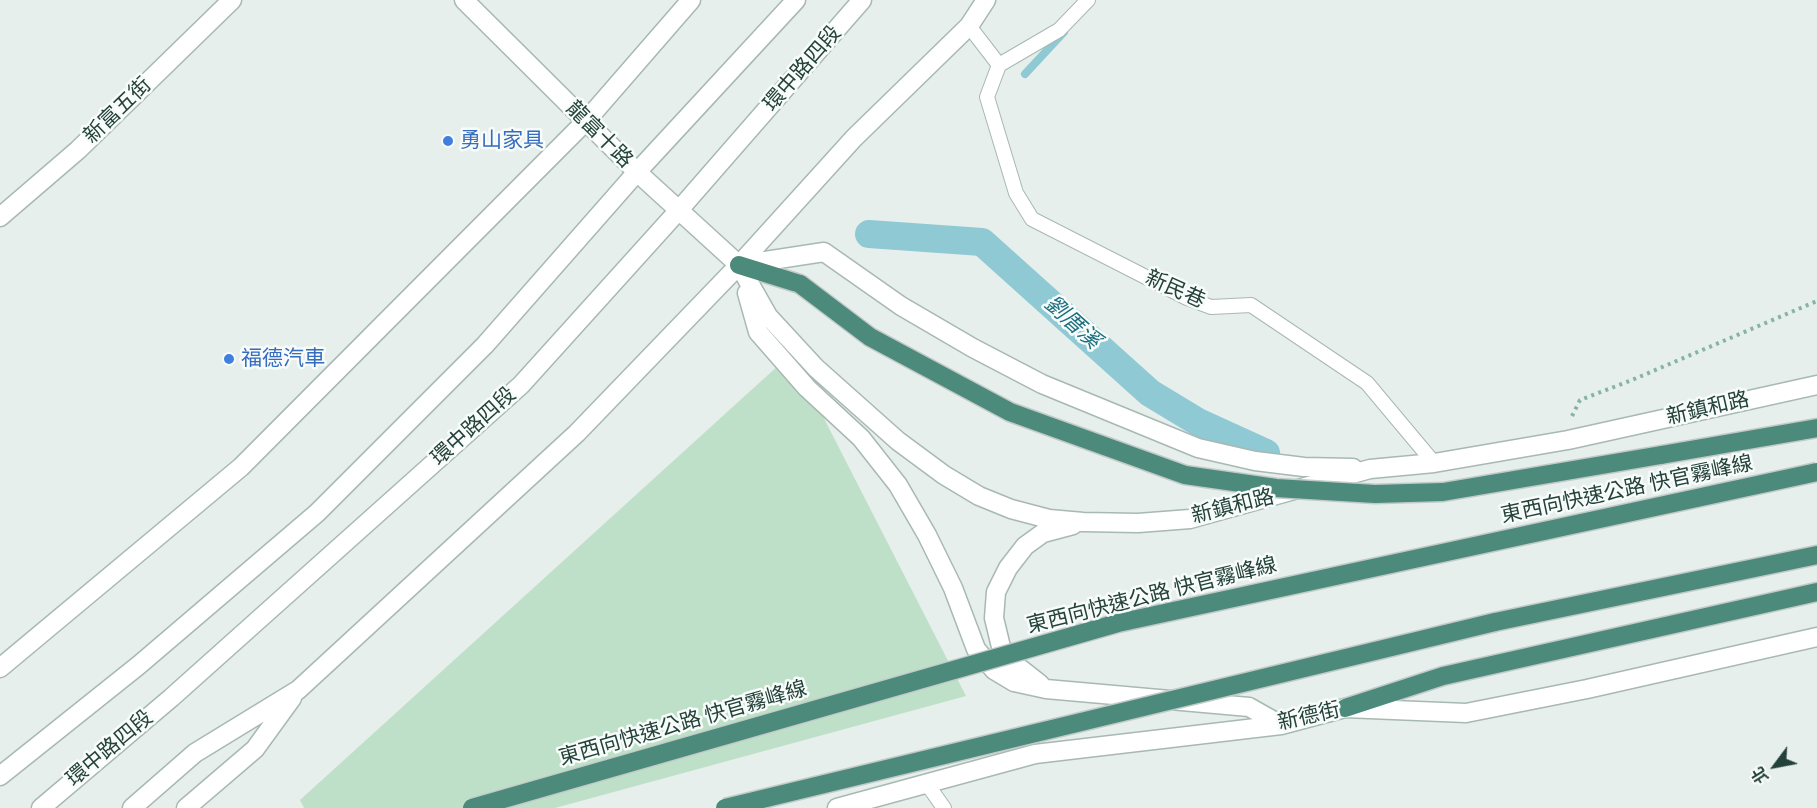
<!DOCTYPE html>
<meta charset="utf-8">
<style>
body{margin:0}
#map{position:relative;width:1817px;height:808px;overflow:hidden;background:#e6efeb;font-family:"Archivo Narrow","Noto Sans TC",sans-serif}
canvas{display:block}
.north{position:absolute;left:1745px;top:736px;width:60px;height:60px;-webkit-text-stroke:4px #f7fbf9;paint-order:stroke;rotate:238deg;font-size:16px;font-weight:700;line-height:24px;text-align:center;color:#24423a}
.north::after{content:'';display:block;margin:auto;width:21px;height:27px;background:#24423a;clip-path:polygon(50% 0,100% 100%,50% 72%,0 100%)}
</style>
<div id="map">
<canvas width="1817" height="808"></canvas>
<div class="north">北</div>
</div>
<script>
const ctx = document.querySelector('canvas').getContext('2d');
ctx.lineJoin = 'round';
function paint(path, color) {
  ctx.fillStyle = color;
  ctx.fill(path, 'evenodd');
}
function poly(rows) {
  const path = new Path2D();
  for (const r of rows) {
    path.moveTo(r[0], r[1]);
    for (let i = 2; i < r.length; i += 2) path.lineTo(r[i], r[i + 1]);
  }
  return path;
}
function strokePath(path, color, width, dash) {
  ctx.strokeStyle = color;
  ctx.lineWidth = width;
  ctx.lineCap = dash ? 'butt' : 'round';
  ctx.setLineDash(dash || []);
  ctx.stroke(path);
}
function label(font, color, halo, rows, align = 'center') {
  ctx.font = font + ' "Archivo Narrow","Noto Sans TC",sans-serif';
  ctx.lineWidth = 5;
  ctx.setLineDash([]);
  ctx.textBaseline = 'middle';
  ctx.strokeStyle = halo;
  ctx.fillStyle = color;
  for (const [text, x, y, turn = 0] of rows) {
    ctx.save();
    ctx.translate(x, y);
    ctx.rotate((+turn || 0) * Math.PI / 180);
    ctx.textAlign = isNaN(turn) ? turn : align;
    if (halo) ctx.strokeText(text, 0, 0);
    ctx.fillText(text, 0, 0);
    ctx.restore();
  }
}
paint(poly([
 [791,354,966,696,555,808,304,808,300,800]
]), '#bfe0c8');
strokePath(poly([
 [1025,74,1064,32]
]), '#8ec9d4', 8);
strokePath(poly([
 [869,234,982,242,1150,393,1198,422,1266,453]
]), '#8ec9d4', 28);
const service = poly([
 [969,26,999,65,1059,30,1088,0],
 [999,65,987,97,1016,193,1032,219,1187,298,1211,307,1251,305,1367,383,1434,463],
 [927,784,944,808]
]);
const minor = poly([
 [464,0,637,172,739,265,768,316,816,368,898,441,944,475,979,496,1011,509,1049,519,1083,522,1138,523,1190,519,1370,469,1434,463,1568,440,1817,385],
 [0,217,78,150,232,0],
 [739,265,824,252,901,306,973,348,1042,384,1198,448,1255,461,1304,467,1353,468],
 [747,293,758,332,807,388,861,438,898,485,927,535,953,588,976,649,994,670,1014,682,1046,689,1249,707,1281,725],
 [1040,684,1017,666,1001,647,994,618,996,592,1008,568,1025,546,1043,533,1073,525],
 [837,808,1035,754,1281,725,1345,708,1466,713,1587,689,1817,637]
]);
const tertiary = poly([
 [0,668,241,467,586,121,691,0],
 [0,776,139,665,317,513,485,345,637,172,796,0],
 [41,808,171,698,521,385,679,210,862,0],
 [132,808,195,753,298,690,577,433,739,265,854,138,969,26,986,0],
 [186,808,255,749,292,698]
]);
const trunk = poly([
 [739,265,800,284],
 [1661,455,1817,428],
 [1495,622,1817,555],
 [1345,708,1443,676,1817,592]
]);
strokePath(service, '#a8b8b2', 16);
strokePath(minor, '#a8b8b2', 21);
strokePath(tertiary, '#a8b8b2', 21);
strokePath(trunk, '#c2cac8', 21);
strokePath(poly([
 [1572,416,1580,400,1632,380,1817,301]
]), '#86b3a5', 4, [3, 4.5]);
strokePath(service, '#fff', 14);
strokePath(minor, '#fff', 18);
strokePath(tertiary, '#fff', 18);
strokePath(trunk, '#4c8a7c', 18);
const trunkBridge = poly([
 [800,284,870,337,1010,412,1185,475,1276,488,1375,494,1443,492,1661,455],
 [472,808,1118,623,1817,472],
 [725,808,1495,622]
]);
strokePath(trunkBridge, '#c2cac8', 21, []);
strokePath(trunkBridge, '#4c8a7c', 18);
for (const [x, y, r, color] of [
 [448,141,6,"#3f7fe0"],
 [229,359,6,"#3f7fe0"]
]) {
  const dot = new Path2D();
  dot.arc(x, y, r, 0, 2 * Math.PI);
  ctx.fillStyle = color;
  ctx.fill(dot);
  strokePath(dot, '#f7fbf9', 2);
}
label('21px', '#24423a', '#f7fbf9', [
 ["環中路四段",803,69,-49],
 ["新富五街",118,111,-44],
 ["龍富十路",599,135,45],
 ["新民巷",1175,290,24],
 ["新鎮和路",1708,409,-13],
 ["環中路四段",474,427,-42],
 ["東西向快速公路 快官霧峰線",1627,490,-12],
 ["新鎮和路",1233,507,-14],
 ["東西向快速公路 快官霧峰線",1152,596,-14],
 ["新德街",1309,717,-13],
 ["東西向快速公路 快官霧峰線",683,724,-16],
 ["環中路四段",110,749,-40]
]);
label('21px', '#366cbe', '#f7fbf9', [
 ["勇山家具",460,141],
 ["福德汽車",241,359]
], 'left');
label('italic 22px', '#1c6f80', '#f7fbf9', [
 ["劉厝溪",1072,323,42]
]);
</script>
